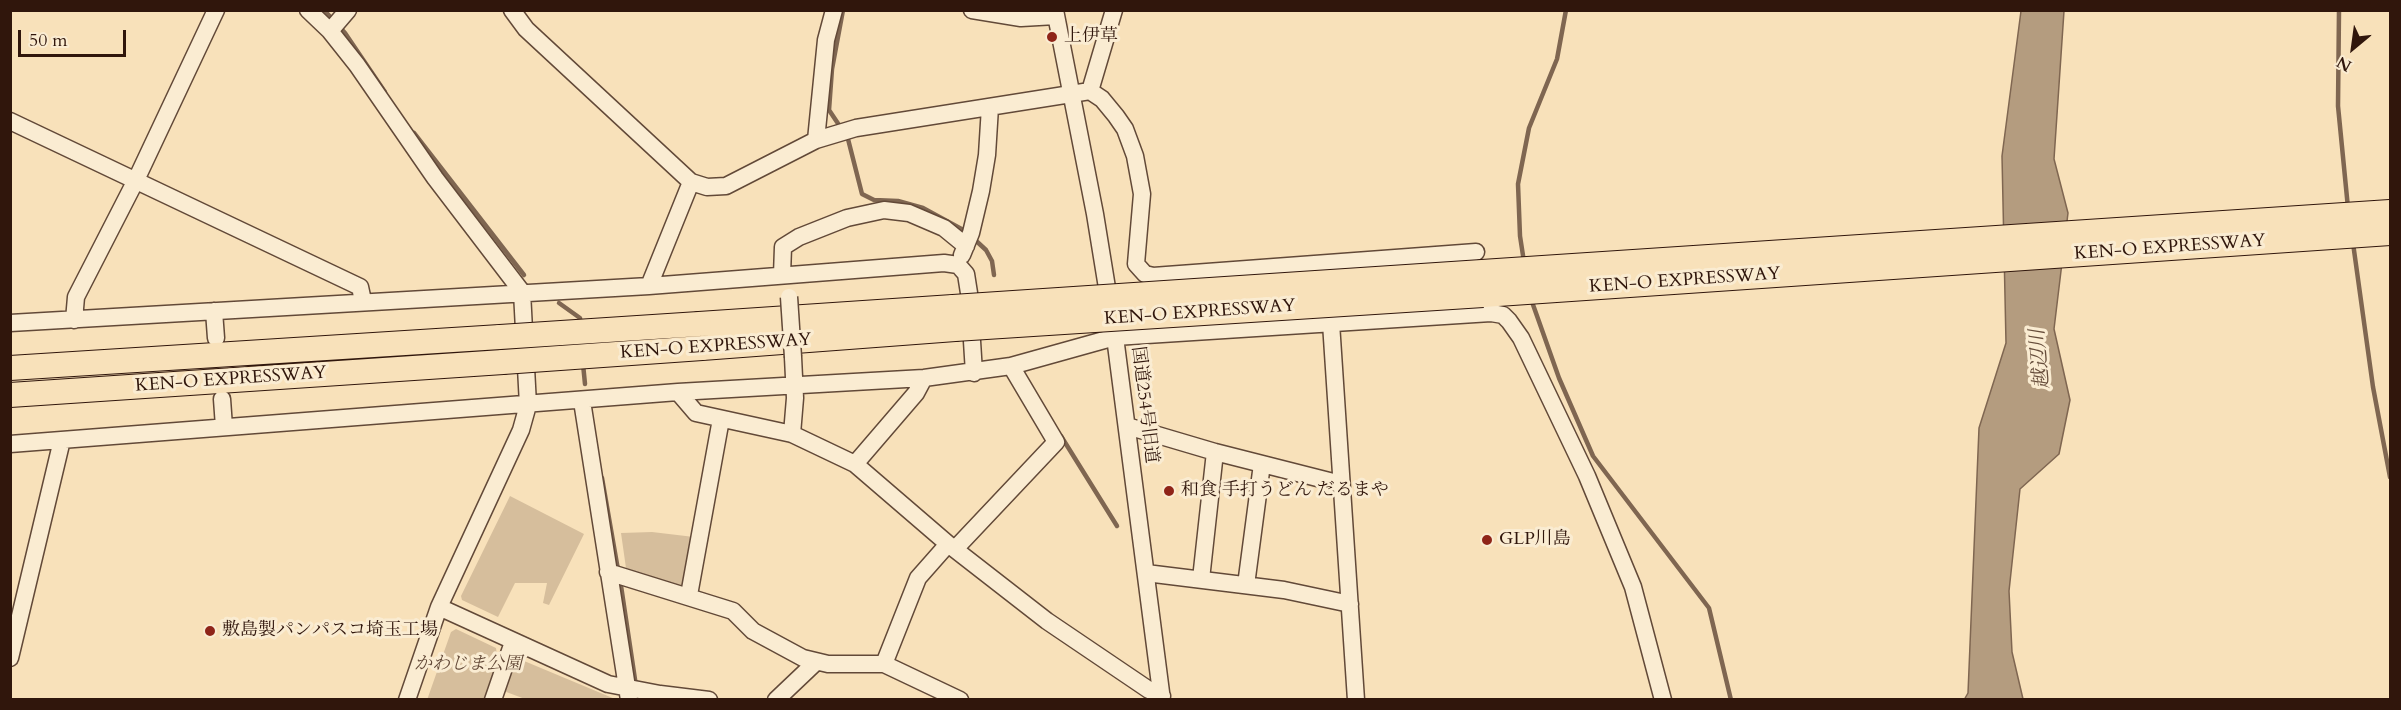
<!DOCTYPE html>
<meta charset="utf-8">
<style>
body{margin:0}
#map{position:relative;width:2401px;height:710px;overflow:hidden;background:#f8e1ba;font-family:Cardo,serif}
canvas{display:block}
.frame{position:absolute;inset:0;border:12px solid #30160c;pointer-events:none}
.north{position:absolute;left:2323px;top:18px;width:60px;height:60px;-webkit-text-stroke:4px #faecd2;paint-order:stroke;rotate:209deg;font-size:16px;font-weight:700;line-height:24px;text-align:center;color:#30160c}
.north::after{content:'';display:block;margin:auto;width:21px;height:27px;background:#30160c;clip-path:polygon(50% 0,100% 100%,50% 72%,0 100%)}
.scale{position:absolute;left:18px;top:30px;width:108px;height:27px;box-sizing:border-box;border:3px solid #30160c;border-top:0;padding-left:8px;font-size:18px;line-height:21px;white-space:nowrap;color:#30160c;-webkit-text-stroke:4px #faecd2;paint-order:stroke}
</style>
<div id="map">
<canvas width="2401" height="710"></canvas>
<div class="frame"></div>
<div class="north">N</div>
<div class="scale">50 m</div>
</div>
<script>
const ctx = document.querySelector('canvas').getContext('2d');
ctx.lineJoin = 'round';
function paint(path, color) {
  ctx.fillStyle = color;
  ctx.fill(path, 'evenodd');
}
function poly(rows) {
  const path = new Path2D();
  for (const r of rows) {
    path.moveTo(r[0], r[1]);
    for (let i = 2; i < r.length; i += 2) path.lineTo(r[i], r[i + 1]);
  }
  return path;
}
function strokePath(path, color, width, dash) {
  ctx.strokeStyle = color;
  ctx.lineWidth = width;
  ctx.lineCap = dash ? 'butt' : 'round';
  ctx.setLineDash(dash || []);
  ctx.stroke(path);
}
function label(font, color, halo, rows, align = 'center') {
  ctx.font = font + ' Cardo,"Noto Serif JP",serif';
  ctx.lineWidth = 6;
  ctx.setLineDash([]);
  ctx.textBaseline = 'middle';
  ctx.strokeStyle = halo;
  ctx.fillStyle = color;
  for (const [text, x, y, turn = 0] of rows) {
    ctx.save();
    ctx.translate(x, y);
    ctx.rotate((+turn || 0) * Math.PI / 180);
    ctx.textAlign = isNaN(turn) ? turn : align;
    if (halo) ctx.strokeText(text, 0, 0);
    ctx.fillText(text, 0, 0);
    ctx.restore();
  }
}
paint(poly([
 [510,496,584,534,549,605,543,603,547,583,515,583,498,617,462,600,461,596],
 [652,532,694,537,685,584,681,586,626,568,621,533],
 [456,629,496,648,498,663,485,699,427,700,451,632],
 [517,658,615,699,525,699,501,690,512,660]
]), '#d6be9c');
const water = poly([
 [2021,11,2064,11,2054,159,2068,213,2054,329,2070,400,2059,454,2020,489,2009,591,2012,652,2023,699,1964,700,1968,693,1979,428,2006,343,2002,156,2021,11]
]);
paint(water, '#b49c7f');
strokePath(water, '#7f6651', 1.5);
strokePath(poly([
 [324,10,345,33,385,92],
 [2339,10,2338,106,2348,208],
 [839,125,829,110,832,69,843,10],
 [414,133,524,275],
 [848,139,862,194,874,200,898,201,923,208,967,232],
 [973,238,986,250,992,261,994,275],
 [2353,243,2373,387,2390,477],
 [1524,262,1520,236,1518,184,1529,128,1557,59,1566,10],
 [1531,299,1559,378,1593,456,1709,608,1731,700],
 [559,303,580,318,581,326],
 [583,364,585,384],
 [1061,436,1117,526],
 [602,478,618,570],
 [620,579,636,686]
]), '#7f6651', 4.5);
const minor = poly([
 [308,10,330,31,357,65,435,178,522,292,528,405,521,430,439,607,407,700],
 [512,10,526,29,691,182,707,187,726,186,816,140,856,128,1090,91,1102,99,1116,116,1125,129,1135,156,1142,194,1136,264,1145,274,1153,276,1476,252],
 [972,10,1021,18,1056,16,1050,10],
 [1055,10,1095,214,1115,337,1162,700],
 [330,31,348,10],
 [1090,91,1114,10],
 [10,121,360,287,363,301],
 [816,140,826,40,834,10],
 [962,255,971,233,981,191,987,155,990,107],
 [782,275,783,247,799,237,847,218,884,210,909,213,944,228,966,246],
 [649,286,691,182],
 [214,311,216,338],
 [74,320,76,297,136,180,216,10],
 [10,323,649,286,944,263,958,265,966,274,969,293,974,373],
 [1331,323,1356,700],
 [678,392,696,413,792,434,855,464,948,544,1047,621,1149,690,1162,696],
 [222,399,224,427],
 [582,401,629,700],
 [1127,426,1215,452,1341,484],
 [792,434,795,398,793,357],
 [10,444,678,392,924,378,1011,366,1115,337,1491,313,1503,315,1509,321,1521,338,1587,476,1633,587,1663,700],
 [855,464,916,393,924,378],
 [955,549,1056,442,1011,366],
 [608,572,733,611,753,631,803,658,828,664,884,664,960,700],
 [1146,573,1284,590,1350,604],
 [1201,579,1215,452],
 [1246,585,1262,464],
 [689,595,721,419],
 [439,607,608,684,660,694,709,700],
 [10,658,62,440],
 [884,664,918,578,948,544],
 [493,700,513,642],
 [776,700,816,662]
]);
const highway = poly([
 [1482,272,2390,212],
 [1483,295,2390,233],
 [699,324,953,307],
 [702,348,955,329],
 [10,368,500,337],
 [10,395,503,362]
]);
strokePath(minor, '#624938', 19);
strokePath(highway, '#30160c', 26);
strokePath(minor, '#faecd2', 16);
strokePath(highway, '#f8e1ba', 24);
const minorBridge = poly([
 [789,297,793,357]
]);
const highwayBridge = poly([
 [953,307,1482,272],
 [955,329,1483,295],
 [500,337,699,324],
 [503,362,702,348]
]);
strokePath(minorBridge, '#624938', 19, []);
strokePath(highwayBridge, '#30160c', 26, []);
strokePath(minorBridge, '#faecd2', 16);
strokePath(highwayBridge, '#f8e1ba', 24);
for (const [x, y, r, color] of [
 [1052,37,6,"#8f2418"],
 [1169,491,6,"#8f2418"],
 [1487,540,6,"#8f2418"],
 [210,631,6,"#8f2418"]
]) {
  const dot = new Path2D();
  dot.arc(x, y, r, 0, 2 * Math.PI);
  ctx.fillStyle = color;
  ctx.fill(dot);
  strokePath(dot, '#faecd2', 2);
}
label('18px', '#30160c', '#faecd2', [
 ["上伊草",1064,37],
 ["和食 手打うどん だるまや",1181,491],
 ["GLP川島",1499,540],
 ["敷島製パンパスコ埼玉工場",222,631]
], 'left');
label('18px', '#30160c', '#faecd2', [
 ["KEN-O EXPRESSWAY",2170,248,-4],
 ["KEN-O EXPRESSWAY",1685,281,-4],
 ["KEN-O EXPRESSWAY",1200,313,-4],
 ["KEN-O EXPRESSWAY",716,347,-4],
 ["KEN-O EXPRESSWAY",231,380,-4],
 ["国道254号旧道",1144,405,83]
]);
label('italic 18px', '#624837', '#faecd2', [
 ["かわじま公園",468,665]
]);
label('italic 20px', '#654c3a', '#faecd2', [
 ["越辺川",2041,359,-95]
]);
</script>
